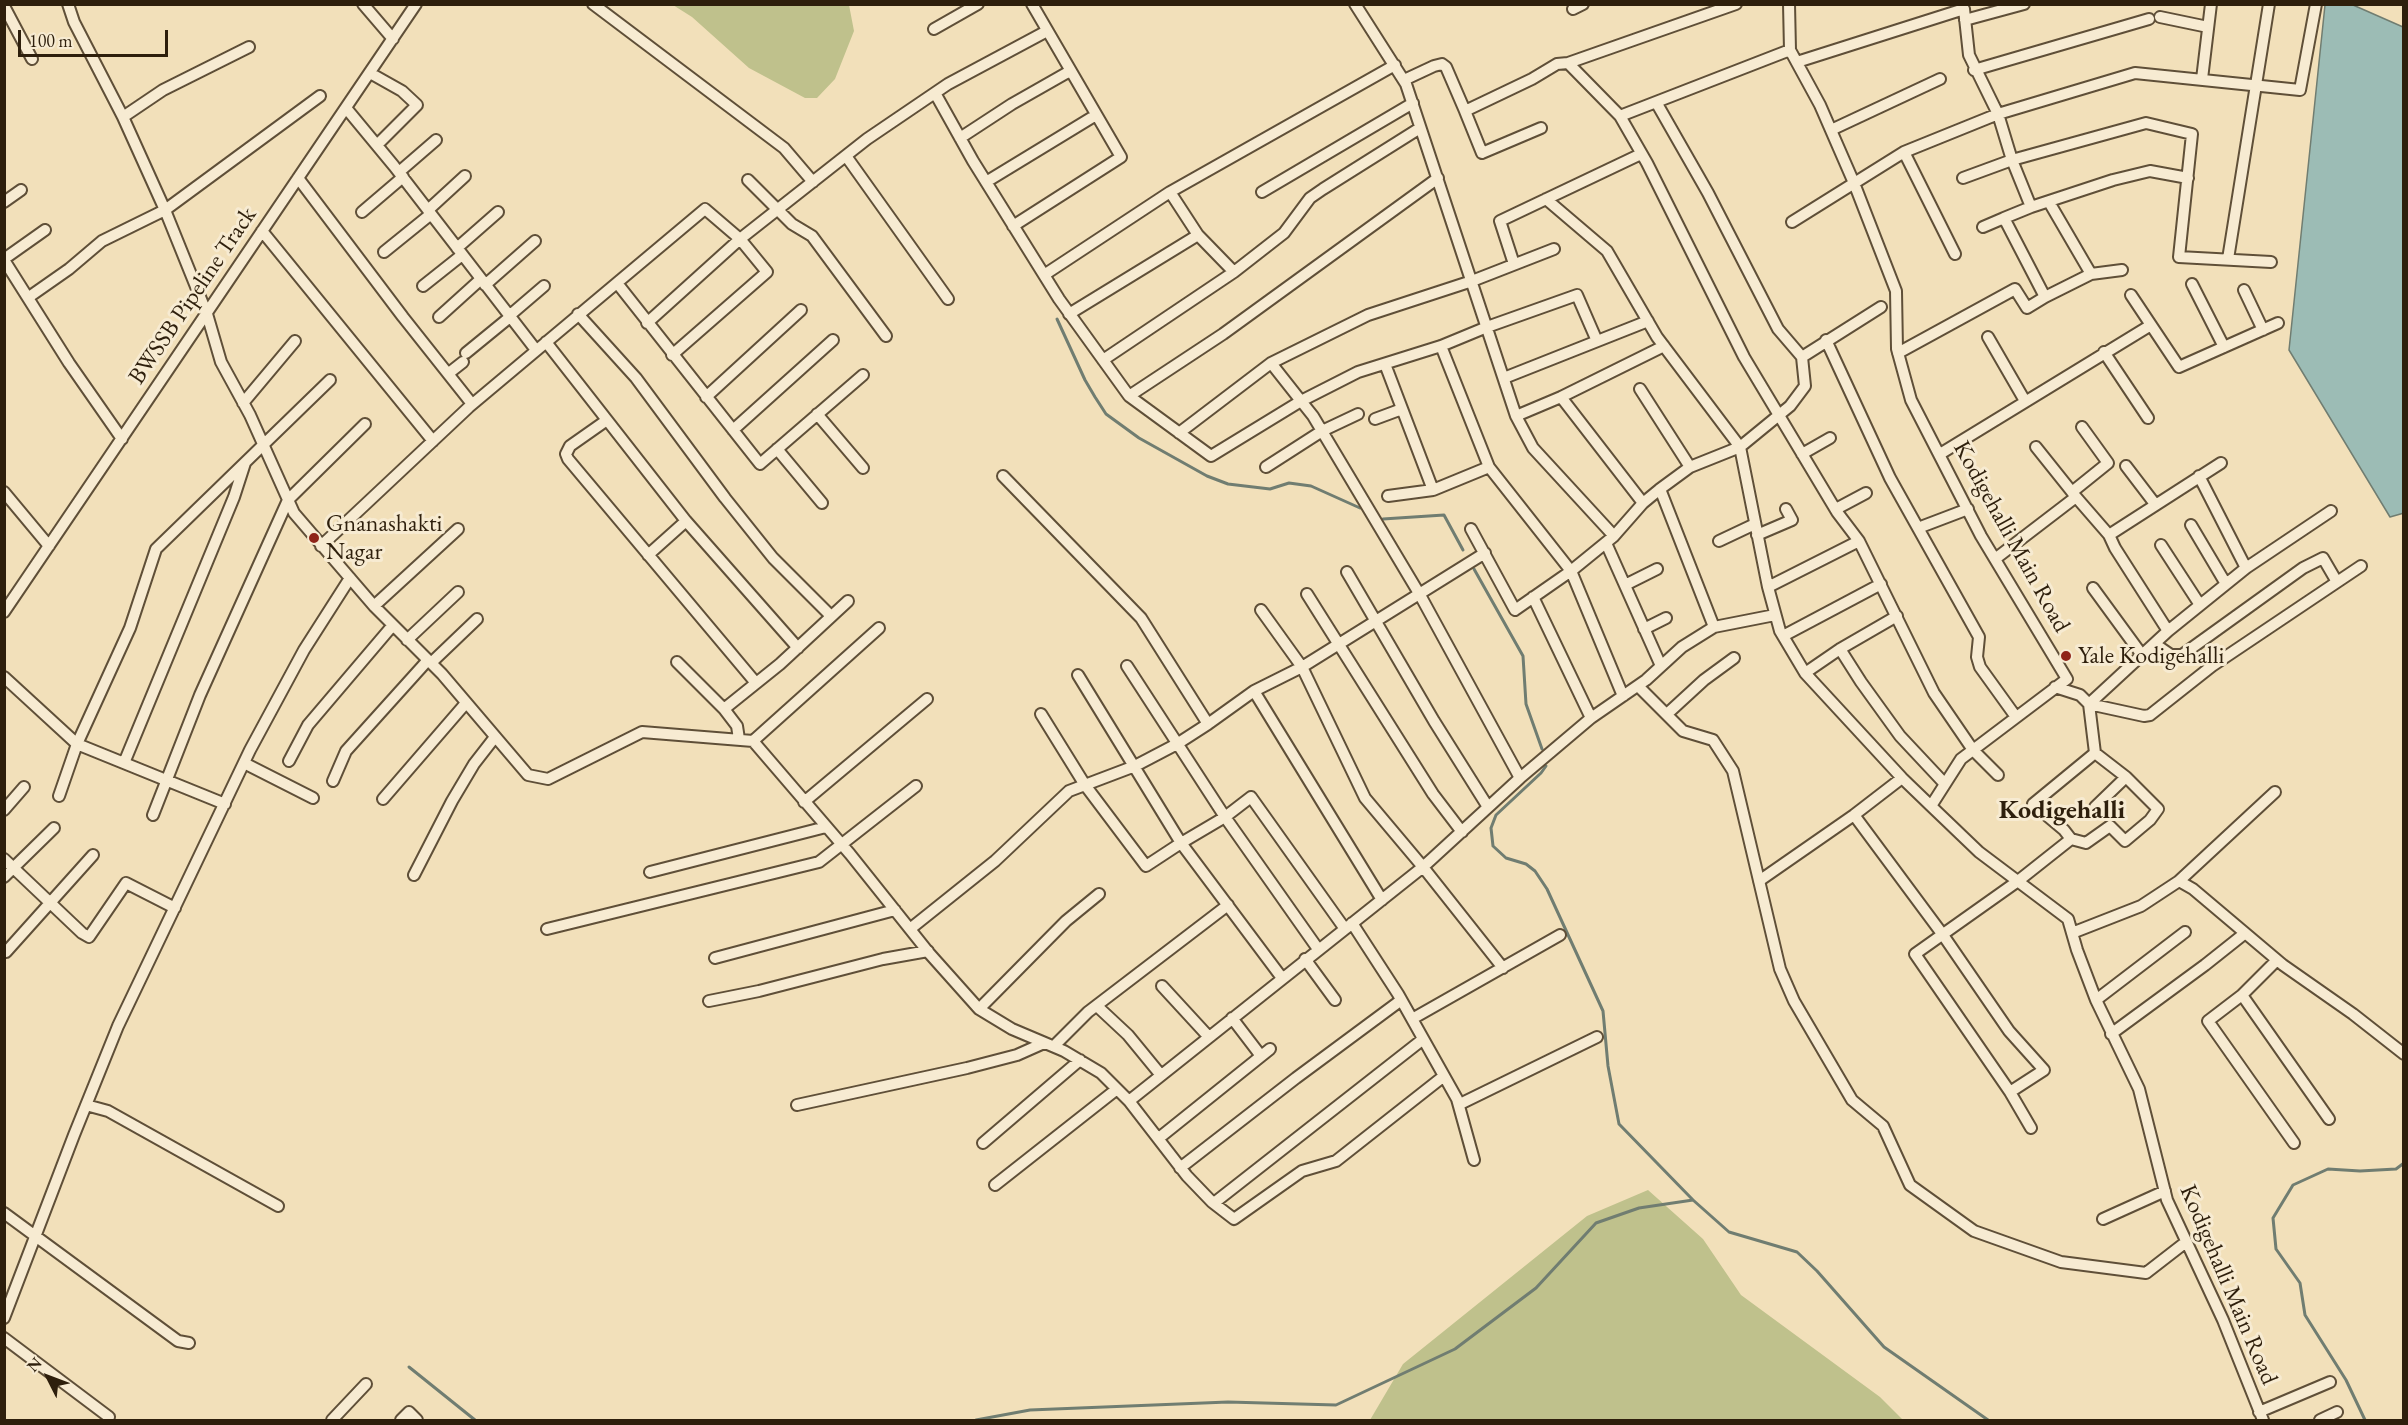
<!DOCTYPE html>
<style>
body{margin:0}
#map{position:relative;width:2408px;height:1425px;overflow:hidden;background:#f2e0ba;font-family:"EB Garamond",serif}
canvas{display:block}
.frame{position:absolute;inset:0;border:6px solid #2e1f0c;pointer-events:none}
.north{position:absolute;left:18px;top:1347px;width:60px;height:60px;-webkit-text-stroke:4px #f7ebd2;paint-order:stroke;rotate:312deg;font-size:16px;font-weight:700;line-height:24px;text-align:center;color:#2e1f0c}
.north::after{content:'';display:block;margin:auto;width:21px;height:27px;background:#2e1f0c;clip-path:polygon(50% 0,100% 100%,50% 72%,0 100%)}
.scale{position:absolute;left:18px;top:30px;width:150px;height:27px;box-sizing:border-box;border:3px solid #2e1f0c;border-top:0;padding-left:8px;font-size:18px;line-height:21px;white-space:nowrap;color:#2e1f0c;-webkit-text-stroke:4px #f7ebd2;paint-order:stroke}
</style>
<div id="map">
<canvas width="2408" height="1425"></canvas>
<div class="frame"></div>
<div class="north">N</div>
<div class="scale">100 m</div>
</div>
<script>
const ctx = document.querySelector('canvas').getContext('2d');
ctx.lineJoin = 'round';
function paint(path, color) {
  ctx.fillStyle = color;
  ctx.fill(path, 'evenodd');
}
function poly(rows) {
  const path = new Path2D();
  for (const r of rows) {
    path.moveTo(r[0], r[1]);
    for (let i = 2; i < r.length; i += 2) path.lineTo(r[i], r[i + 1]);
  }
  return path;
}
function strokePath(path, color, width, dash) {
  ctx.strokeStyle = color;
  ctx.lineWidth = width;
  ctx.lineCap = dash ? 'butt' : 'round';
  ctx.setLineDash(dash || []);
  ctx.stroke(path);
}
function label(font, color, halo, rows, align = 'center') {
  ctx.font = font + ' "EB Garamond",serif';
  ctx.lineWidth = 6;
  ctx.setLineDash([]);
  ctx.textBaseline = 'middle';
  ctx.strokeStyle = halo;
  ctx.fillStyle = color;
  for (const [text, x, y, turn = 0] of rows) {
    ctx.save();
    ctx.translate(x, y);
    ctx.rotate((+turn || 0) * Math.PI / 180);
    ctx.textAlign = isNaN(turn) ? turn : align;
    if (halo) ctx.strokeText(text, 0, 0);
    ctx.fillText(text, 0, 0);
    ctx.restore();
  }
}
paint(poly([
 [673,5,849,5,854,31,835,79,817,98,805,98,749,68,692,17],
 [1648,1190,1703,1239,1741,1295,1880,1397,1903,1420,1370,1420,1403,1364,1587,1216]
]), '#bfc18c');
const water = poly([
 [2325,5,2353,5,2403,27,2404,513,2390,517,2289,350,2325,5]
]);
paint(water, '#9cbcb5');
strokePath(water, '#707d71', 1.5);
strokePath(poly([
 [1057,319,1085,380,1095,397,1106,414,1139,438,1207,476,1228,484,1270,489,1289,483,1311,486,1360,508],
 [1383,519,1444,515,1463,550],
 [1474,569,1523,656,1526,704,1542,749],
 [1546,766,1541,773,1496,815,1491,828,1493,846,1506,858,1526,864,1535,871,1547,889,1603,1011,1608,1066,1619,1124,1693,1200,1729,1232,1797,1252,1817,1271,1884,1347,1988,1420],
 [409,1367,475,1420],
 [976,1420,1030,1410,1228,1402,1336,1405,1455,1349,1536,1288,1596,1223,1639,1208,1693,1200],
 [2365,1420,2346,1380,2305,1315,2300,1283,2276,1249,2273,1218,2293,1185,2328,1169,2360,1171,2396,1169,2404,1163]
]), '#707d71', 3);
const minor = poly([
 [68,4,74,22,123,117,165,210,207,314,221,362,250,415,294,513,374,606,442,674,528,775,548,779,642,732,753,741,850,854,929,953,979,1009,1012,1029,1064,1051,1101,1073,1129,1101,1187,1176,1212,1202,1234,1219,1302,1171,1336,1161,1444,1076],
 [363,4,393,39],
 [593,4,784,148,813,182],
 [1355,4,1406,84,1516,416,1533,448,1614,536],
 [1789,4,1790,50,1820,105,1854,183,1896,291,1897,349,1911,400,1981,536,2067,679,1961,759,1931,806,1979,852,2068,919,2077,950,2096,1000,2139,1089,2167,1200,2223,1320,2263,1420],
 [4,6,32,59],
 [1573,9,1583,4],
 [2160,17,2208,27],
 [1965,20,2024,4],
 [934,29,978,4],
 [1797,62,1964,9,1969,55,1998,114,2012,160,2031,207,2004,218,2045,297],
 [1568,63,1620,116,1647,163,1744,357,1837,512,1859,541,1934,693,1973,750,1998,775],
 [1974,70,2149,19],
 [370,73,402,91,417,105,377,145],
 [2202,79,2211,4],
 [1404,80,1434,66,1442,64,1446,67,1465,111,1532,79,1557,64,1568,63,1736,4],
 [935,93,973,161,1059,299,1129,396,1211,456,1301,401,1313,416,1420,595,1520,778],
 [1656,102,1708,193,1778,329,1802,357],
 [346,108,394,166,536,350],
 [1465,111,1482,153,1541,128],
 [1620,116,1790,50],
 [123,117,163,90,249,47],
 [1831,130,1940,79],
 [960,138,1012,104,1070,71],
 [1904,152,1955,254],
 [846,156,948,299],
 [399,172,436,140],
 [298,178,403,317,472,404],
 [1963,178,2012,160,2146,123,2192,134,2179,257,2271,262],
 [748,180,792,224,812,236,886,336],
 [986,182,1096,115],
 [1262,192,1413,103],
 [4,202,21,190],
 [2031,207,2113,180,2150,171,2188,178],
 [428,210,465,176],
 [362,212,403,177],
 [1792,222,1904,152,1998,114,2135,73,2300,90,2316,4],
 [1013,226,1121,157,1032,4],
 [1983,227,2004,218],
 [262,231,433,441],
 [1198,235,1234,272],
 [457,248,498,212],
 [384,252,431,214],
 [4,259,45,230],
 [2228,259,2269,4],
 [4,260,69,363,122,439],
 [1514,264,1500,221,1641,154],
 [2091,274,2122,270],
 [1044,275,1170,192,1395,65],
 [617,283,760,464,863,375],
 [2192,284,2224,347],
 [485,285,535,241],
 [423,286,462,255],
 [2244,290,2263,330],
 [2131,295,2179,367,2278,323],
 [29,297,69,269,102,241,165,210,320,96],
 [1881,307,1802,357,1805,386,1790,406,1740,447,1768,587,1780,631,1805,673,1902,778,1931,806],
 [578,314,636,378,725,498,773,558,831,616],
 [1069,314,1198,235,1170,192],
 [509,316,544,286],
 [439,317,481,279],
 [647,323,740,239,867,139,948,84,1047,31],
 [1988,337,2025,401],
 [1826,340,1890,478,1979,637,1977,657,1980,667,2016,717],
 [546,342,686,521,798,648],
 [1441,346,1489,467,1571,571,1623,696],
 [2104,352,2148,418],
 [466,353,510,317],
 [1898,353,2015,289,2027,308,2045,297,2091,274,2049,202],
 [1103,360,1234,272,1284,233,1310,198,1323,189,1420,128],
 [1271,363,1301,401,1358,372,1441,346,1487,327,1577,295,1597,341],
 [1385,364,1433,490,1489,467],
 [449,373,463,362],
 [1504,378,1648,321],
 [1640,389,1690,467],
 [1129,396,1223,334,1438,178],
 [706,397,801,310],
 [1561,397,1643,503],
 [243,403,295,341],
 [817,414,863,468],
 [1516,416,1561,397,1664,346],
 [1375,419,1402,409],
 [607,420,570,446,566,454,568,459,756,683],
 [733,430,833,340],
 [1179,433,1271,363,1368,315,1472,281,1554,249],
 [777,449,822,503],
 [1802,454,1830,438],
 [1940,454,2151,325],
 [2126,466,2155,504],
 [1266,467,1322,431,1358,414],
 [1003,476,1141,618,1208,724],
 [2199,476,2246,568],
 [1660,489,1714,627],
 [4,492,49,546],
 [2072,492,2108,463,2082,427],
 [1388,496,1433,490],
 [2076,497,2109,535,2115,548,2168,631],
 [1836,509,1866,493],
 [2191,525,2226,584],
 [1918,528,1968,509],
 [1471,529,1515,610,1571,571,1614,536,1643,503,1660,489,1690,467,1740,447,1657,337,1607,251,1546,199],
 [1757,535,1792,520,1786,509],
 [2109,535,2221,463],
 [1719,541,1755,524],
 [1606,543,1661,666],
 [2161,545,2200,605],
 [321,546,469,407,705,209,740,239,767,272,672,355],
 [648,555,686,521],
 [1995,559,2076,497,2036,447],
 [1347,572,1434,721,1488,807],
 [1625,585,1657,569],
 [1768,587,1859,541],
 [2093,588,2142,655],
 [1307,594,1433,794,1462,832],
 [1533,597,1591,718],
 [374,606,458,529],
 [1261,610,1302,667,1365,798,1423,867,1503,968],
 [4,612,416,4],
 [1644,629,1666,618],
 [1783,636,1881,584],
 [407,640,458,592],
 [2155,644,2171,655,2182,655,2303,568,2323,558,2337,582],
 [1840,649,1861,682,1900,736,1945,784],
 [677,662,724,709,737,726,739,739],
 [431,663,477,619],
 [1127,666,1225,817,1251,797,1345,929],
 [1805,673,1840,649,1897,616],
 [4,677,77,744,225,804],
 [1638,686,1683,731,1713,740,1733,771,1780,969,1794,1001,1852,1100,1883,1126,1910,1185,1974,1231,2061,1262,2146,1273,2186,1242],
 [2055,687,2080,695,2089,704,2144,716,2150,715,2212,666,2361,566],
 [1254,691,1382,900],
 [724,709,780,664,848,601],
 [1041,714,1085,785,1146,866,1181,843,1078,675],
 [1667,714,1704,680,1734,658],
 [753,741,879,628],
 [2095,753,2126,777],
 [289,761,308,725,393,625],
 [124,763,234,497,245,463],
 [244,763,313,798],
 [333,781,346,751,428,660],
 [59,796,77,744,130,628,156,549,330,380],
 [383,799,466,703],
 [804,802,927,699],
 [2095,807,2126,777,2158,809,2150,820,2125,841,2110,826,2086,843,2071,839,2064,830,2033,804,2095,753,2089,704,2168,631,2246,568,2331,511],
 [4,810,24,787],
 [153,815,200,695,288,500,365,424],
 [1854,815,1943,935,2009,1031,2044,1070,2010,1092],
 [4,859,82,933,89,937,126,883,175,908],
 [650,872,826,827],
 [414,875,452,801,474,764,495,737],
 [4,877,54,828],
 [1759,881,1854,815,1902,778],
 [2179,881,2275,792],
 [1352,923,1398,994,1457,1099,1474,1160],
 [547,929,819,862,916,786],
 [910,929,995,861,1069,791,1135,766,1177,744,1208,724,1254,691,1302,667,1485,553],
 [2072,933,2141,906,2179,881,2193,889,2283,965,2353,1014,2404,1054],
 [6,952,93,855],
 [715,958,895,910],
 [1305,959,1335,1000],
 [2277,960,2242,995,2208,1021,2294,1143],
 [1282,978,1181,843,1225,817,1318,949],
 [1162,986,1208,1036],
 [2242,995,2329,1119],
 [2096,1000,2185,932],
 [709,1001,759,991,883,959,928,951],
 [1098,1007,1128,1035,1160,1074],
 [979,1009,1066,921,1099,894],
 [1232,1018,1261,1056],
 [1412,1019,1560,935],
 [2111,1034,2205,965,2244,934],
 [1054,1046,1088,1012,1228,905],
 [1129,1101,1423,867,1520,778,1591,718,1646,680,1682,647,1714,627,1775,615],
 [1460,1104,1597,1037],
 [86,1105,108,1111,278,1206],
 [797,1105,967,1068,1017,1055,1044,1043],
 [2031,1128,2010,1092,1915,954,2018,881,2071,839],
 [1159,1138,1270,1049],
 [983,1143,1080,1060],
 [1180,1168,1296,1078,1400,1001],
 [995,1185,1117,1089],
 [1214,1203,1422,1040],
 [4,1213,178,1341,189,1343],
 [2103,1219,2165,1191],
 [4,1318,74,1135,118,1026,250,750,304,650,350,578],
 [4,1338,109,1417],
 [2259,1412,2330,1382],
 [332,1420,366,1384],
 [401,1420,409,1412,417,1420],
 [2320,1420,2337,1412]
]);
strokePath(minor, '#5f4f38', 14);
strokePath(minor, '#f7ebd2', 10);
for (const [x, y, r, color] of [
 [314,538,6,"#8f2418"],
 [2066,656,6,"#8f2418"]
]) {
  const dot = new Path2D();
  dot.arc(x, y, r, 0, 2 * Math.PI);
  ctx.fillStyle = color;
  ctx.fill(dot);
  strokePath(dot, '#f7ebd2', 2);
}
label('24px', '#2e1f0c', '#f7ebd2', [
 ["BWSSB Pipeline Track",193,296,-56],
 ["Kodigehalli Main Road",2011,537,61],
 ["Kodigehalli Main Road",2228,1285,67]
]);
label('24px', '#2e1f0c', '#f7ebd2', [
 ["Gnanashakti",326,524],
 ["Nagar",326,552],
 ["Yale Kodigehalli",2078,656]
], 'left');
label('bold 26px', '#2e1f0c', '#f7ebd2', [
 ["Kodigehalli",2062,811]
]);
</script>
